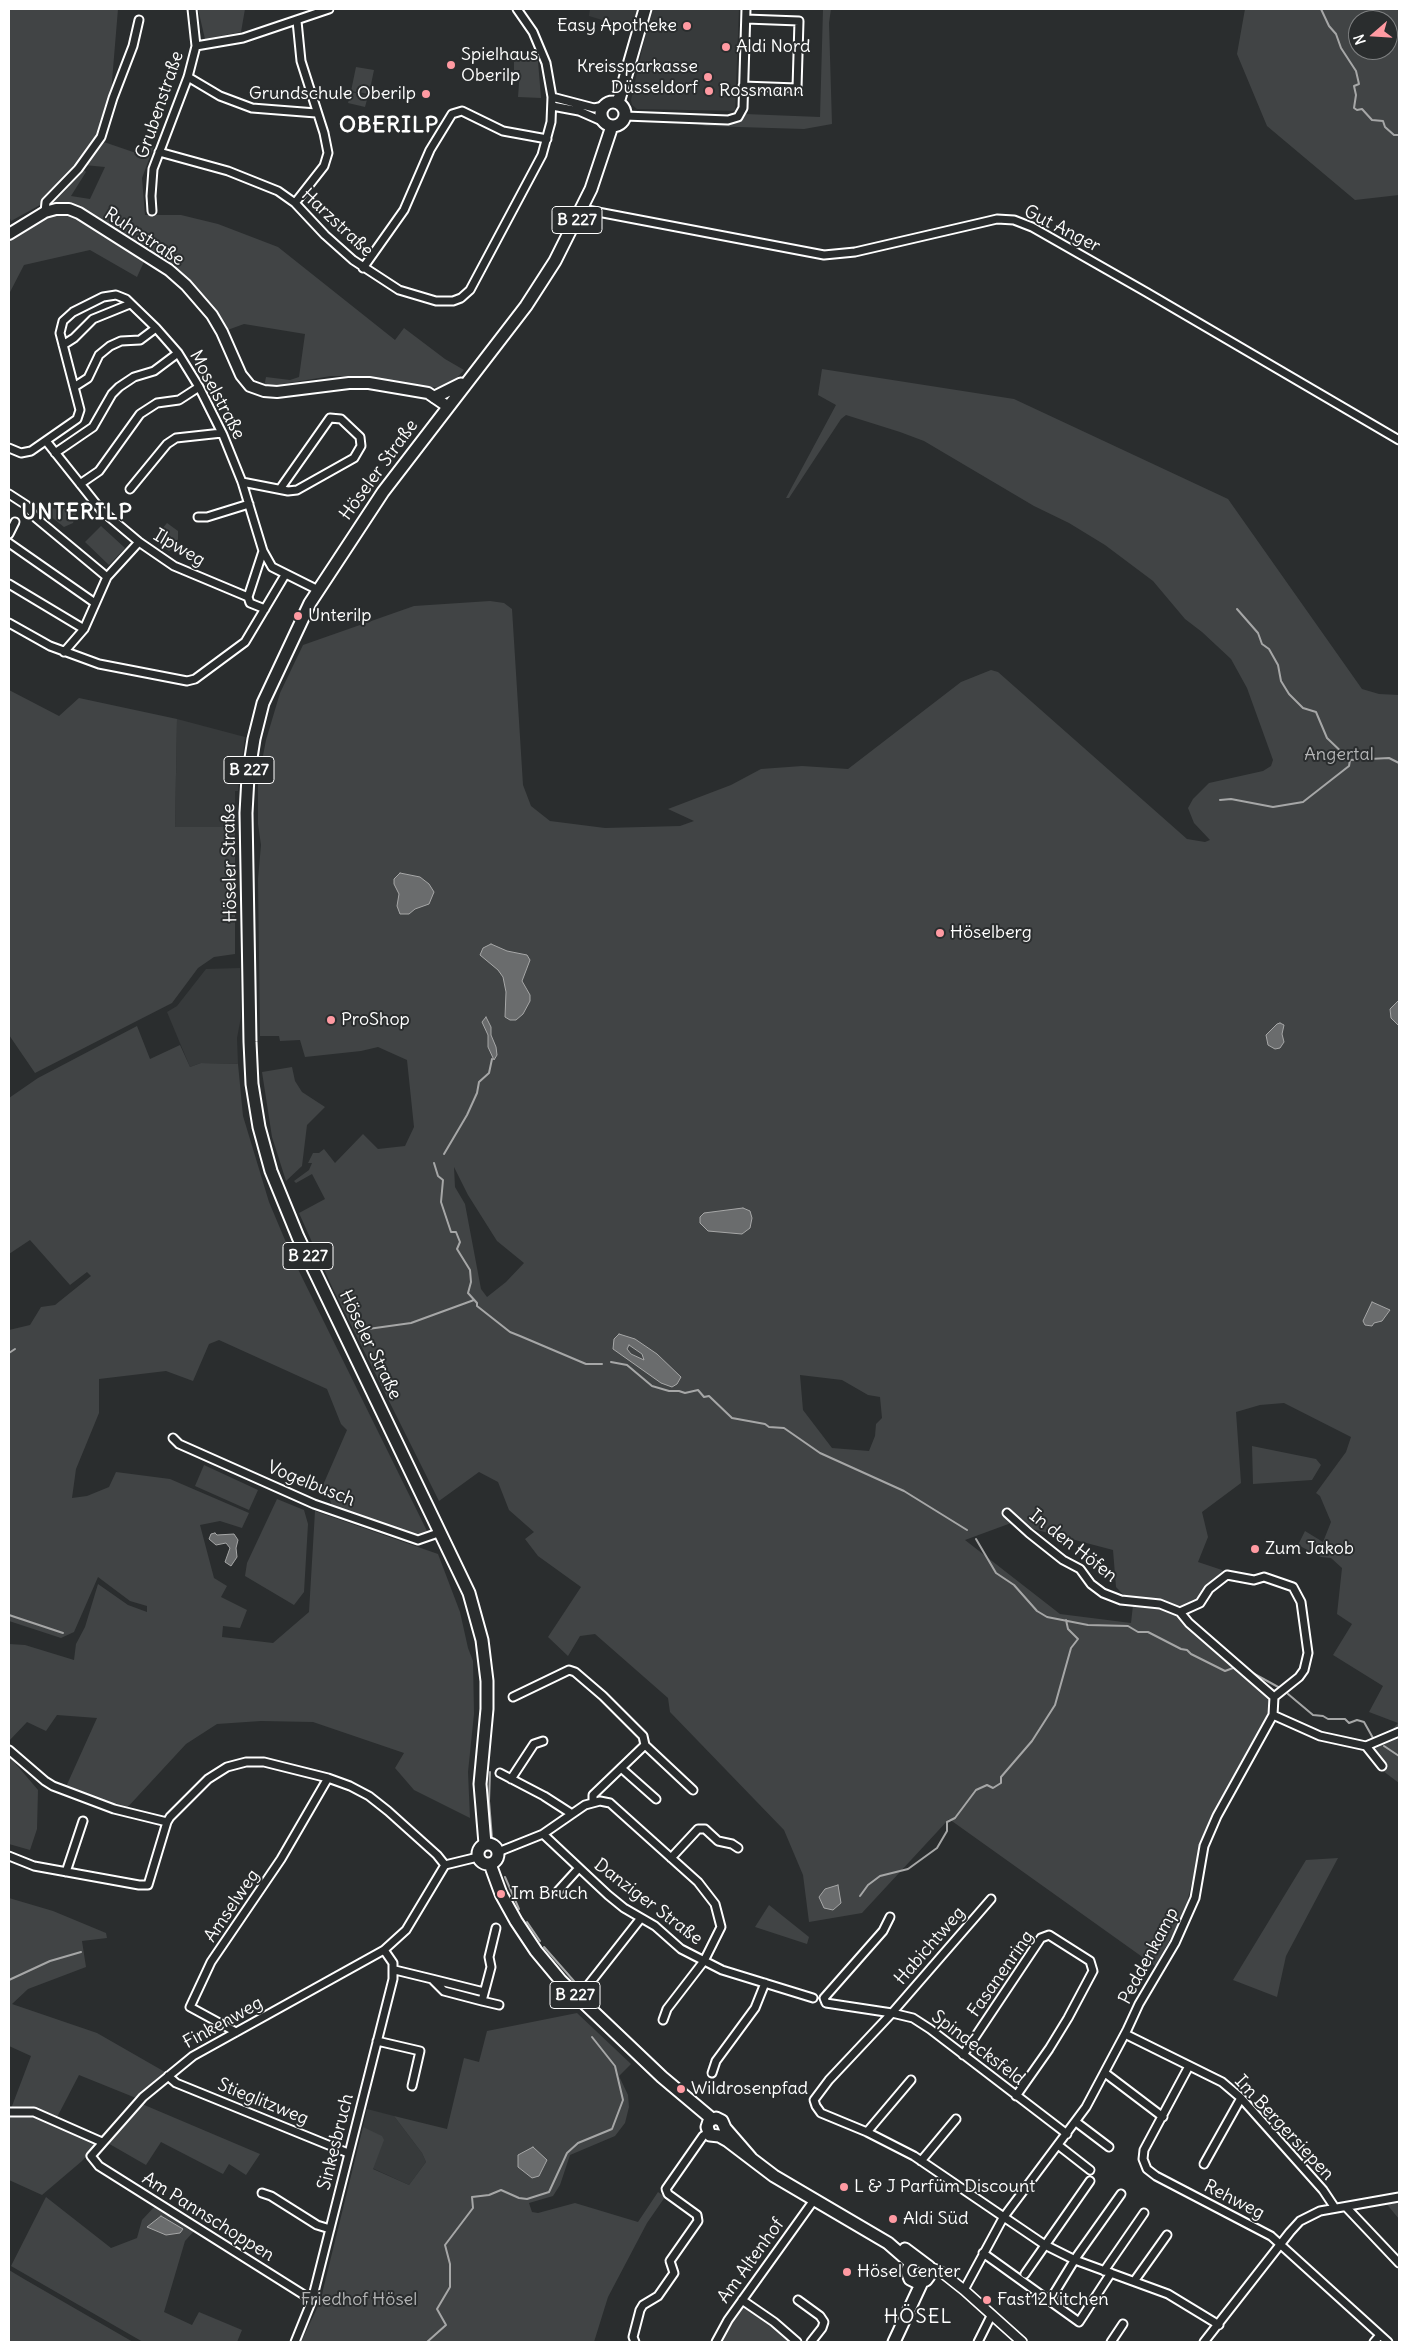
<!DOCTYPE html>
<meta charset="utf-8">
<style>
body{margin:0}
#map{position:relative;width:1408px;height:2351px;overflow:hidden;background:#2a2d2e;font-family:Delius,sans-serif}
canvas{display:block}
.frame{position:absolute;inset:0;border:10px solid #fff;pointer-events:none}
.north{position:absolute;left:1348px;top:10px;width:50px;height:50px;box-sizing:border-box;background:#2a2d2e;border:1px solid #7f8182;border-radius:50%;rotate:251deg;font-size:14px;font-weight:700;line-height:20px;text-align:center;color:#fff}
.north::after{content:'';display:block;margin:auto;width:18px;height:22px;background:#ff9aa2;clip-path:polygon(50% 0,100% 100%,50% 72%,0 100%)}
</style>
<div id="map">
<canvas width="1408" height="2351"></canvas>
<div class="frame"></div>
<div class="north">N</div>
</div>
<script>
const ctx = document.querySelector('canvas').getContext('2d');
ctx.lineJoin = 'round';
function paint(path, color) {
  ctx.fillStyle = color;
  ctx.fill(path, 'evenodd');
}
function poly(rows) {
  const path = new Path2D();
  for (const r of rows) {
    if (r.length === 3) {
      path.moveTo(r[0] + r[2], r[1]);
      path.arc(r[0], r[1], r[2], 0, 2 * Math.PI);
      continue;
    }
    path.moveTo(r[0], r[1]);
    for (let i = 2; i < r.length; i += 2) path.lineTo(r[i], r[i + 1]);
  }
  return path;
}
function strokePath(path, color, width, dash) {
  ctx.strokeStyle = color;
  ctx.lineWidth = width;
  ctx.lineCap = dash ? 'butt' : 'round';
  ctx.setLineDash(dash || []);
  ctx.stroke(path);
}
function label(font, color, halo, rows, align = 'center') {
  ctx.font = font + ' Delius,sans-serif';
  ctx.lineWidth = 4;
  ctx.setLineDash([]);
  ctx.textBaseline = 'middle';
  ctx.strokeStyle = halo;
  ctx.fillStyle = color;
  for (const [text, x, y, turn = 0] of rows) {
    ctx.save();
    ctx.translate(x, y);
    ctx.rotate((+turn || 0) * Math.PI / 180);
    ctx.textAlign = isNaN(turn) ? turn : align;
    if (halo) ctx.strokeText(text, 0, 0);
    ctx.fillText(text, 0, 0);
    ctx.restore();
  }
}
paint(poly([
 [590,9,638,9,632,29,589,16],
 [651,9,739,9,735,111,637,109,632,105,631,100],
 [177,719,245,737,238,791,235,791,235,827,175,827],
 [240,968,241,1017,237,1038,238,1064,201,1063,190,1067,167,1012,177,1006,206,969],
 [367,2109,394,2116,422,2153,426,2162,409,2185,372,2168,363,2127]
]), '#373a3b');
paint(poly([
 [9,9,118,9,108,129,56,187,79,165,86,172,71,196,90,199,105,167,84,165,101,141,139,154,150,145,154,146,142,178,145,215,181,215,218,224,278,247,395,340,404,328,445,359,464,370,455,380,442,388,407,385,352,376,331,376,264,387,266,377,290,380,299,377,305,334,244,324,222,332,169,270,149,251,137,277,90,250,24,265,9,294,9,239,30,225,49,216,40,205,11,221,9,216],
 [198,9,245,9,241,32,205,39],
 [823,9,831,9,829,23,832,124,804,129,706,126,697,124,735,123,745,114,820,117],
 [1245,9,1399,9,1399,195,1355,200,1267,126,1237,54],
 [1358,20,1388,20,1388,50,1358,50],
 [514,61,538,61,541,98,518,97,520,70,514,70],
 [356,67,374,70,369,94,351,91],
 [351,92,368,96,365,107,348,103],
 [822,369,1014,399,1228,499,1362,689,1379,694,1399,695,1399,1783,1383,1771,1365,1749,1389,1733,1398,1723,1369,1712,1383,1686,1333,1655,1352,1624,1337,1614,1342,1568,1331,1558,1321,1557,1298,1545,1305,1531,1323,1542,1331,1522,1320,1496,1316,1493,1346,1452,1351,1437,1284,1403,1260,1405,1236,1412,1241,1483,1202,1512,1208,1537,1198,1562,1222,1570,1224,1574,1198,1605,1178,1614,1187,1626,1273,1700,1270,1714,1231,1783,1201,1845,1184,1915,1155,1966,949,1819,862,1913,809,1922,803,1875,784,1830,670,1712,668,1698,595,1634,580,1636,568,1656,548,1637,581,1587,538,1556,525,1539,534,1532,509,1510,498,1482,479,1472,439,1501,332,1287,299,1213,325,1199,312,1174,296,1183,294,1181,309,1170,312,1163,308,1163,313,1153,319,1153,324,1149,335,1163,363,1134,378,1149,405,1146,414,1127,407,1060,378,1047,361,1051,305,1057,300,1040,280,1041,279,1036,260,1036,258,879,261,845,258,824,258,782,266,740,280,693,303,645,414,606,490,601,504,603,512,609,523,785,531,806,550,821,605,828,680,826,694,821,668,809,731,785,761,769,802,766,848,769,961,682,991,670,998,672,1187,839,1205,842,1210,840,1194,823,1188,808,1193,799,1209,783,1263,771,1271,766,1273,760,1247,688,1231,659,1202,632,1185,619,1153,581,1105,545,1069,523,1034,506,924,441,900,432,846,415,841,419,789,498,786,498,836,405,818,395],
 [454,1167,468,1195,497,1241,524,1263,506,1282,487,1297,481,1289,465,1204,455,1187],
 [800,1375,842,1380,868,1395,880,1397,882,1418,876,1424,875,1436,869,1451,832,1448,803,1410],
 [1022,1519,1033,1529,1113,1550,1116,1587,1133,1605,1131,1623,1060,1614,965,1540],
 [49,508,59,509,60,515,64,508,74,510,76,514,73,523,64,527,49,515],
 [167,523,178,531,178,539,174,548,169,551,158,544,157,535],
 [101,526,125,548,109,565,85,542],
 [9,690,59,716,79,698,177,719,175,827,235,827,235,954,214,957,198,968,172,1003,35,1073,9,1035],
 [137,1026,150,1059,180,1045,190,1067,201,1063,238,1064,243,1116,269,1202,293,1259,427,1531,418,1537,332,1506,329,1497,320,1492,347,1430,341,1424,327,1389,219,1340,209,1344,193,1381,166,1371,99,1379,99,1413,76,1469,72,1498,87,1496,109,1487,116,1472,170,1479,249,1513,242,1528,220,1521,200,1525,214,1578,227,1586,221,1597,247,1610,240,1628,223,1626,222,1637,273,1643,309,1612,315,1511,438,1554,460,1612,468,1648,473,1661,474,1714,468,1772,470,1818,414,1790,395,1768,404,1753,313,1722,261,1721,217,1724,186,1744,125,1810,65,1789,97,1718,57,1715,46,1731,27,1722,9,1741,9,1644,25,1645,74,1660,76,1644,85,1627,98,1584,128,1605,147,1612,147,1606,130,1601,98,1577,74,1632,61,1638,9,1621,9,1330,30,1325,41,1307,55,1305,91,1276,87,1272,70,1285,30,1240,9,1254,9,1098,38,1078],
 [292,1067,295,1081,302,1092,325,1107,307,1125,302,1166,286,1181,272,1137,262,1072],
 [1252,1446,1316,1459,1321,1465,1312,1480,1253,1484],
 [204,1465,258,1490,249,1510,195,1486],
 [277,1499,304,1510,308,1524,304,1592,294,1605,245,1576,247,1563],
 [9,1756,38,1790,37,1829,30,1850,9,1844],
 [1338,1858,1286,1956,1277,1997,1233,1980,1306,1860],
 [9,1898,53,1911,106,1933,107,1938,82,1941,86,1967,28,1989,12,2004,97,2033,165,2072,136,2098,79,2075,54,2123,99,2142,82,2161,42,2195,9,2180,9,2114,31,2056,9,2046],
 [769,1905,809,1937,807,1944,755,1927],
 [577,2013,631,2064,619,2076,628,2095,629,2107,625,2123,615,2136,570,2155,560,2185,553,2196,529,2203,532,2212,538,2213,575,2203,638,2222,658,2192,665,2197,647,2223,608,2297,594,2342,301,2342,320,2302,363,2127,382,2136,384,2140,373,2169,409,2185,426,2162,422,2153,394,2116,447,2129,464,2058,479,2062,487,2031],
 [140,2104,142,2104,260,2154,246,2175,229,2164,223,2174,161,2142,146,2165,106,2142],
 [46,2197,111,2248,137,2238,142,2220,155,2206,195,2230,185,2241,164,2312,192,2325,199,2312,242,2330,237,2342,143,2342,11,2266],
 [1399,2199,1399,2219,1385,2202],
 [9,2270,24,2279,133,2342,9,2342],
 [744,2305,795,2342,726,2342,721,2340]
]), '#414445');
const water = poly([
 [400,873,420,877,429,884,434,892,429,904,415,909,409,914,400,914,397,906,399,894,394,884,394,879,400,873],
 [491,944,507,951,527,955,530,960,522,981,530,995,530,1001,523,1014,516,1020,510,1020,505,1017,506,992,503,977,498,970,480,955,483,948,491,944],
 [1399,1000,1399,1026,1391,1018,1390,1009,1399,1000],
 [486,1017,491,1027,491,1035,496,1047,497,1055,494,1060,488,1047,488,1035,482,1022,486,1017],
 [1280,1023,1284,1025,1282,1034,1284,1042,1280,1048,1275,1049,1268,1045,1266,1035,1277,1024,1280,1023],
 [743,1208,750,1211,752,1218,750,1228,742,1234,708,1231,700,1223,700,1217,704,1213,743,1208],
 [1372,1302,1390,1310,1382,1321,1374,1323,1372,1326,1365,1325,1363,1321,1372,1302],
 [619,1334,635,1339,657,1354,681,1377,677,1384,672,1387,661,1383,613,1349,614,1339,619,1334],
 [629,1345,642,1354,644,1360,631,1354,627,1349,629,1345],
 [215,1533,217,1535,234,1534,238,1540,236,1548,237,1557,231,1566,225,1562,230,1548,226,1543,216,1545,209,1539,211,1534,215,1533],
 [838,1885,841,1903,833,1910,824,1908,819,1897,825,1889,838,1885],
 [533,2147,547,2160,539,2176,532,2178,518,2167,518,2155,533,2147],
 [161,2216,183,2229,180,2233,166,2235,147,2227,161,2216]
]);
paint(water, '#6a6c6d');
strokePath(water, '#a6a7a7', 1);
strokePath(poly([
 [1321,9,1329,26,1336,34,1341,48,1356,71,1359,84,1354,86,1356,95,1354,108,1357,110,1362,109,1372,120,1383,121,1385,127,1394,135,1399,135],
 [1237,609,1258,633,1262,644,1269,649,1278,665,1281,681,1289,694,1303,708,1316,712,1327,738,1350,760,1389,758,1399,763],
 [1220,800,1231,799,1273,807,1303,802,1349,766,1350,760],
 [444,1154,467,1115,477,1093,479,1082,489,1073,492,1059],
 [434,1163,438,1176,443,1180,441,1202,451,1232,456,1232,460,1242,457,1249,470,1270,471,1282,468,1293,477,1303,477,1306,510,1332,520,1336,586,1364,602,1364],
 [360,1333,368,1329,411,1323,474,1300],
 [9,1353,15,1349],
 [611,1362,627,1365,652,1386,669,1391,679,1391,685,1393,698,1390,704,1397,709,1396,732,1418,765,1424,769,1427,784,1428,820,1453,904,1491,967,1530],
 [976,1539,996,1573,1014,1585,1037,1611,1047,1617,1088,1625,1128,1626,1138,1632,1148,1632,1181,1649,1187,1650,1191,1654,1225,1671,1233,1668],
 [9,1615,63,1633],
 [1249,1671,1280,1688],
 [1288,1694,1313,1715,1323,1716,1328,1719,1345,1719,1349,1723,1357,1720,1364,1722,1373,1738],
 [1384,1746,1399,1756],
 [490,1772,489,1801,492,1838],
 [505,1877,519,1909],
 [860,1896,868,1885,880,1876,908,1869,937,1848,947,1831,947,1822,955,1818,976,1790,987,1785,993,1788,1001,1783,1001,1777,1032,1741,1055,1705,1071,1648,1078,1639,1068,1629,1066,1620],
 [527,1922,540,1941],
 [544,1947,580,1988],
 [9,1980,50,1961,81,1952],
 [427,2342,446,2325,437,2309,450,2287,450,2264,445,2245,473,2208,472,2197,489,2195,501,2190,519,2198,527,2199,549,2192,567,2153,578,2143,612,2129,623,2100,615,2066,592,2037]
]), '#a6a7a7', 2);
const minor = poly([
 [196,46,243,38,329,9],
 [188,77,220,96,252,108,316,113],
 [743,86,797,88,799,21,746,19],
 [552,97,594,108,604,106],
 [552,106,579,111,604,122],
 [625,116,728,120,738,117,743,108,746,9],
 [159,152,228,171,278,191,295,203,325,235,353,260,399,290,436,301,453,301,461,298,470,290,542,155,551,122,552,97,546,63,533,32,517,9],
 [295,203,324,166,328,153,324,133,301,61,297,21],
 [582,209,824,255,855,252,980,223,997,219,1014,220,1032,227,1146,292,1399,440],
 [152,211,151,196,153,169,188,77,196,46,192,9],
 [45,212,46,202,78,169,101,137,113,98,133,46,139,20],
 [363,268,404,210,430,150,452,114,462,111,503,131,547,139],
 [63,345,74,338,93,319,130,304],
 [74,387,88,378,99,355,110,346,121,341,140,340,156,328],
 [46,441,101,510,139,542,174,566,248,597],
 [9,448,21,453,31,451,77,419,80,410,60,333,63,321,73,312,103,297,116,295,126,299,156,328,178,353,199,387,223,435,242,482,263,551,272,567,318,590],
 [55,453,93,427,112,394,119,387,134,377,154,371,178,353],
 [242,482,288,491,297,490,354,458,361,446,360,437,341,419,330,418,280,489],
 [80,484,99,471,140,414,157,403,179,400,199,387],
 [130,489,167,444,176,438,222,433],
 [9,494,26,505,36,518,107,577],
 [198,517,207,517,249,504],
 [9,534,15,522],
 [9,543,95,603],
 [263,551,248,597,250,603,265,609],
 [9,584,84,629],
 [9,623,50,646,99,664,187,681,195,679,245,642,285,575],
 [64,652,84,629,107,577,139,542],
 [173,1438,179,1444,314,1504,418,1540,441,1532],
 [1007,1513,1029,1533,1063,1560,1080,1569,1091,1584,1103,1593,1121,1600,1160,1604,1180,1612,1189,1623,1274,1697],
 [1180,1612,1200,1603,1209,1589,1227,1575,1254,1580,1264,1577,1293,1587,1301,1602,1308,1653,1304,1670,1299,1677,1274,1697],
 [513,1697,569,1670,575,1672,603,1696,643,1736,645,1745,593,1795,593,1802],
 [1274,1697,1273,1715,1320,1736,1366,1746,1382,1766],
 [645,1745,693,1790],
 [1366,1746,1399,1732],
 [9,1750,45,1781,53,1786,114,1809,167,1822],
 [621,1768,656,1799],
 [500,1773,544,1796,572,1814],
 [511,1779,534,1744,543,1741],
 [543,1834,608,1895,624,1908,655,1926,681,1949,722,1970,813,1998],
 [498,1852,543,1834,585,1805,600,1801,610,1803,698,1882,715,1904,721,1927,704,1961,667,2009,663,2020],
 [9,1856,34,1866,139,1885,148,1885,167,1822,170,1817,208,1779,227,1767,246,1762,264,1762,328,1778,350,1786,369,1796,388,1811,437,1855,445,1865],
 [671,1858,698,1829,705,1829,718,1841,732,1844,738,1848],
 [66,1872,83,1821],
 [558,1891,578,1869],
 [890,1917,883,1931,824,1998,826,2003,892,2013,991,1899],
 [395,1970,432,1979,444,1991,482,2001,491,1967,489,1957,496,1928],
 [432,1979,484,1992],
 [586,1988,641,1918],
 [482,2001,499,2005],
 [236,2032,190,2007,211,1962,281,1859,328,1778],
 [1125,2034,1222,2082,1241,2098,1323,2190,1335,2208],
 [377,2041,420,2051,412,2086],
 [963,2055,1041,1938,1049,1935,1090,1961,1093,1971,1068,2018,1049,2049,1016,2096],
 [1189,2066,1144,2150,1143,2159,1147,2169,1156,2176,1271,2236,1388,2342],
 [712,2073,716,2061,755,2008,765,1983],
 [1105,2073,1163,2117],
 [168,2076,176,2083,348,2153],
 [9,2112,34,2112,102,2142],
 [1076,2122,1109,2147],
 [867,2132,911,2080],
 [1067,2134,930,2029,913,2018,892,2013,829,2080,814,2100,816,2106,821,2113,867,2132,914,2156,1045,2245,1075,2260,1168,2294,1219,2325],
 [1058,2145,1090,2170],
 [921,2161,956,2119],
 [1204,2164,1241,2098],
 [262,2193,271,2196,317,2225,330,2229],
 [1346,2207,1399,2263],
 [983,2253,1079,2322,1111,2273],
 [1104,2271,1144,2213],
 [1025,2274,1090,2181],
 [1135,2280,1167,2235],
 [964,2290,1003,2218,1086,2107,1127,2030,1139,2004,1175,1943,1195,1898,1204,1846,1217,1816,1273,1715],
 [312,2300,99,2166,91,2156,143,2097,193,2056,384,1950,406,1930,445,1865,478,1857],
 [742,2300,774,2322,797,2342],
 [798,2300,820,2316,824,2322,822,2328,811,2342],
 [1050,2300,1077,2256,1121,2194],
 [295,2342,312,2300,393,1979,393,1963,384,1950],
 [635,2342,633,2337,640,2310,643,2305,658,2296,674,2273,670,2261,698,2221,697,2215,668,2194,666,2189,703,2136,708,2133],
 [716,2342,728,2320,814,2200],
 [978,2342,991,2316],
 [1111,2342,1123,2324],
 [1204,2342,1290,2232,1300,2221,1320,2211,1399,2197],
 [1374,2342,1380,2335]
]);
const tertiary = poly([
 [929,2267,940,2271,964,2290,1022,2342]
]);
const secondary = poly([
 [9,234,45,212,56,209,69,209,79,213,169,270,186,285,212,315,222,332,241,375,250,386,264,391,277,392,349,383,369,383,428,393,447,406]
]);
const primary = poly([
 [613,114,12],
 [618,103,645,9],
 [435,397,461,384],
 [488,1854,10],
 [485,1844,480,1784,487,1709,487,1681,482,1640,469,1593,298,1237,271,1171,259,1127,252,1084,250,1042,246,813,248,777,254,739,263,703,310,603,383,492,526,306,555,261,591,189,612,126],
 [490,1864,501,1894,516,1921,536,1951,561,1981,662,2077,712,2119],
 [751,2158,725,2128,722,2121,716,2118,709,2121,707,2127,710,2135,719,2136,728,2141,774,2176,888,2243,911,2263],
 [905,2249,929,2267,929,2276,926,2280,918,2283,910,2279,907,2271,911,2263,919,2260],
 [894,2342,922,2282]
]);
strokePath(minor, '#fff', 11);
strokePath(tertiary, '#fff', 12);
strokePath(secondary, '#fff', 14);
strokePath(primary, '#fff', 15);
strokePath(minor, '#2a2d2e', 7);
strokePath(tertiary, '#2a2d2e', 9);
strokePath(secondary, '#2a2d2e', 10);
strokePath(primary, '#2a2d2e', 11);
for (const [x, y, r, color] of [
 [687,26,5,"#ff9aa2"],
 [726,47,5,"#ff9aa2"],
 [451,65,5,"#ff9aa2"],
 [708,77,5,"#ff9aa2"],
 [709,91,5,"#ff9aa2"],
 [426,94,5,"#ff9aa2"],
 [298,616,5,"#ff9aa2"],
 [940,933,5,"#ff9aa2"],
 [331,1020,5,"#ff9aa2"],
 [1255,1549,5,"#ff9aa2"],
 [501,1894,5,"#ff9aa2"],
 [681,2089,5,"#ff9aa2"],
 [844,2187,5,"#ff9aa2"],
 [893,2219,5,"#ff9aa2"],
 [847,2272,5,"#ff9aa2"],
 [987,2300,5,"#ff9aa2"]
]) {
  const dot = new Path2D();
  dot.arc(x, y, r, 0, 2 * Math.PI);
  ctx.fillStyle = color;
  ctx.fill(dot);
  strokePath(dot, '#2a2d2e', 2);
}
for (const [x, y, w] of [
 [577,220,50],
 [249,770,50],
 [308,1256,50],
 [575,1995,50]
]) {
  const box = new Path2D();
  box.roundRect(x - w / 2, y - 13.5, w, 27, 4);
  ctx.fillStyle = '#2a2d2e';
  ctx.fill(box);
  strokePath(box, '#fff', 1);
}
label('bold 16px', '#fff', null, [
 ["B 227",577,220],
 ["B 227",249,770],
 ["B 227",308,1256],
 ["B 227",575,1995]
]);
label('18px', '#fff', '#2a2d2e', [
 ["Easy Apotheke",677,26,"right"],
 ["Aldi Nord",736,47],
 ["Spielhaus",461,55],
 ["Oberilp",461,76],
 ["Kreissparkasse",698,67,"right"],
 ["Düsseldorf",698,88,"right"],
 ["Rossmann",719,91],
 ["Grundschule Oberilp",416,94,"right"],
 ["Unterilp",308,616],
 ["Höselberg",950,933],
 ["ProShop",341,1020],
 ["Zum Jakob",1265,1549],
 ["Im Bruch",511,1894],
 ["Wildrosenpfad",691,2089],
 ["L & J Parfüm Discount",854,2187],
 ["Aldi Süd",903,2219],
 ["Hösel Center",857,2272],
 ["Fast12Kitchen",997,2300]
], 'left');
label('18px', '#fff', '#2a2d2e', [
 ["Grubenstraße",160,105,-71],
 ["Harzstraße",337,223,43],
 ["Gut Anger",1062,229,27],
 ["Ruhrstraße",144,237,33],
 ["Moselstraße",217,395,62],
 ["Höseler Straße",379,470,-54],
 ["Ilpweg",179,548,30],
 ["Höseler Straße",230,863,-91],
 ["Höseler Straße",370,1345,64],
 ["Vogelbusch",311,1484,22],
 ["In den Höfen",1073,1546,38],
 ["Danziger Straße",648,1902,37],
 ["Amselweg",232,1906,-56],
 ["Habichtweg",930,1946,-49],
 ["Peddenkamp",1149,1956,-62],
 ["Fasanenring",1001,1974,-55],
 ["Finkenweg",223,2023,-29],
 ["Spindecksfeld",978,2048,37],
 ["Stieglitzweg",263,2102,22],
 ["Im Bergersiepen",1284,2128,47],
 ["Sinkesbruch",336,2142,-76],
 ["Rehweg",1234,2200,27],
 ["Am Pannschoppen",208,2217,32],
 ["Am Altenhof",751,2261,-54]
]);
label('18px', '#b3b4b5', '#2a2d2e', [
 ["Angertal",1339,755],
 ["Friedhof Hösel",359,2300]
]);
ctx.letterSpacing = '1px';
label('20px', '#fff', '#2a2d2e', [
 ["HÖSEL",918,2317]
]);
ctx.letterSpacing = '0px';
ctx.letterSpacing = '1px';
label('bold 22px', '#fff', '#2a2d2e', [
 ["OBERILP",389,126],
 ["UNTERILP",77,513]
]);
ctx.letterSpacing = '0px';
</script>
